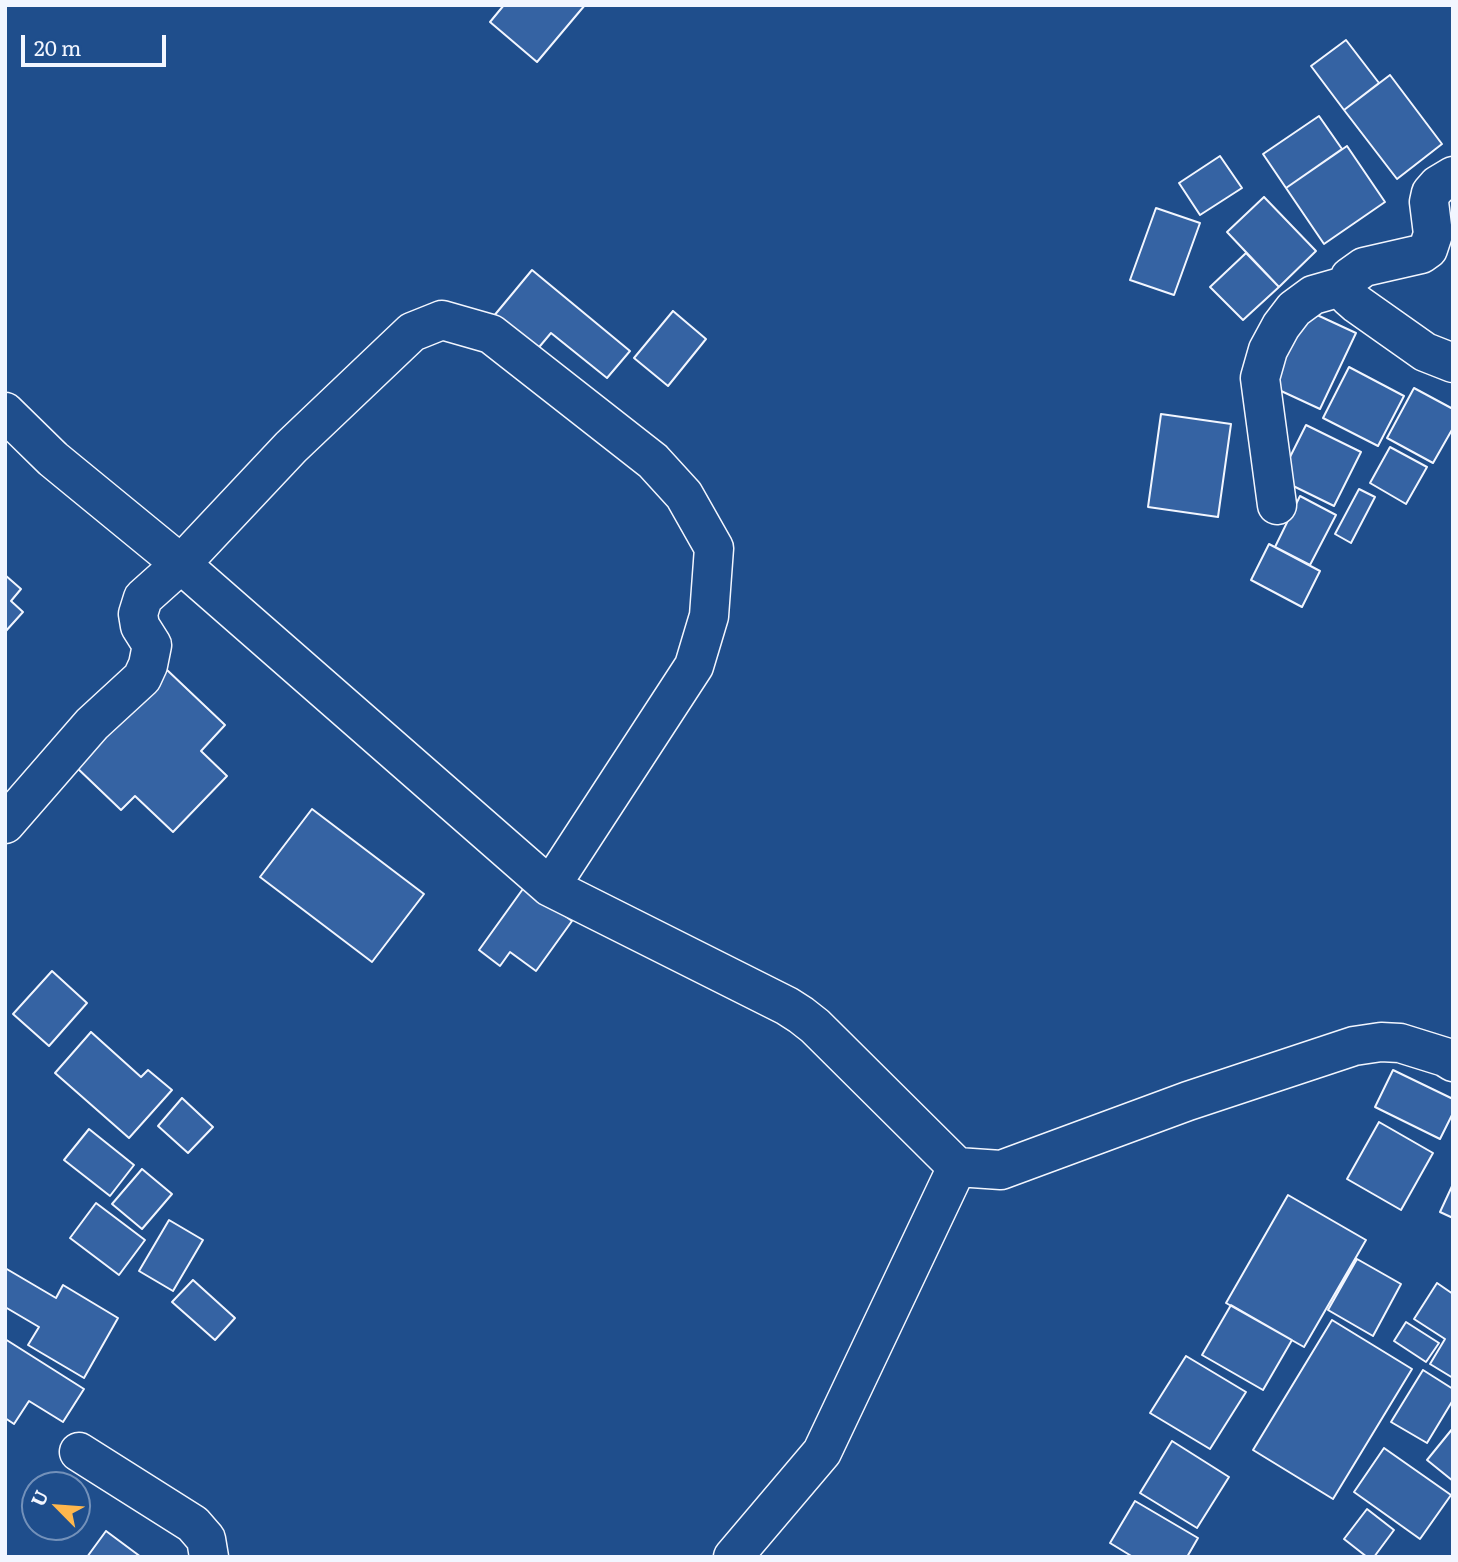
<!DOCTYPE html>
<style>
body{margin:0}
#map{position:relative;width:1458px;height:1562px;overflow:hidden;background:#1f4e8c;font-family:Literata,serif}
canvas{display:block}
.frame{position:absolute;inset:0;border:7px solid #f2f6ff;pointer-events:none}
.north{position:absolute;left:21px;top:1471px;width:70px;height:70px;box-sizing:border-box;background:#1f4e8c;border:2px solid #7391ba;border-radius:50%;rotate:295deg;font-size:19px;font-weight:700;line-height:28px;text-align:center;color:#f2f6ff}
.north::after{content:'';display:block;margin:auto;width:24px;height:32px;background:#ffb74d;clip-path:polygon(50% 0,100% 100%,50% 72%,0 100%)}
.scale{position:absolute;left:21px;top:35px;width:145px;height:32px;box-sizing:border-box;border:4px solid #f2f6ff;border-top:0;padding-left:9px;font-size:21px;line-height:24px;white-space:nowrap;color:#f2f6ff;-webkit-text-stroke:5px #1f4e8c;paint-order:stroke}
</style>
<div id="map">
<canvas width="1458" height="1562"></canvas>
<div class="frame"></div>
<div class="north">U</div>
<div class="scale">20 m</div>
</div>
<script>
const ctx = document.querySelector('canvas').getContext('2d');
ctx.lineJoin = 'round';
function paint(path, color) {
  ctx.fillStyle = color;
  ctx.fill(path, 'evenodd');
}
function poly(rows) {
  const path = new Path2D();
  for (const r of rows) {
    path.moveTo(r[0], r[1]);
    for (let i = 2; i < r.length; i += 2) path.lineTo(r[i], r[i + 1]);
  }
  return path;
}
function strokePath(path, color, width, dash) {
  ctx.strokeStyle = color;
  ctx.lineWidth = width;
  ctx.lineCap = dash ? 'butt' : 'round';
  ctx.setLineDash(dash || []);
  ctx.stroke(path);
}
const building = poly([
 [504,5,585,5,537,62,490,22,504,5],
 [1346,40,1379,83,1344,110,1311,66,1346,40],
 [1390,75,1442,144,1397,179,1344,110,1390,75],
 [1319,116,1342,149,1286,188,1263,154,1319,116],
 [1347,146,1385,202,1324,244,1286,188,1347,146],
 [1220,156,1242,188,1200,215,1179,183,1220,156],
 [1264,197,1316,251,1279,287,1227,232,1264,197],
 [1156,208,1200,223,1174,295,1130,280,1156,208],
 [1246,253,1279,287,1243,320,1210,287,1246,253],
 [532,270,630,351,607,378,551,333,535,352,493,317,532,270],
 [1302,308,1356,333,1320,409,1266,384,1302,308],
 [673,311,706,339,668,386,634,358,673,311],
 [1349,367,1404,396,1378,446,1323,418,1349,367],
 [1414,388,1453,409,1453,428,1433,463,1387,438,1414,388],
 [1161,414,1231,424,1218,517,1148,507,1161,414],
 [1306,425,1361,452,1334,506,1279,479,1306,425],
 [1390,447,1427,467,1406,504,1370,483,1390,447],
 [1359,489,1375,497,1351,543,1335,534,1359,489],
 [1300,496,1336,515,1310,565,1275,547,1300,496],
 [1269,544,1320,571,1302,607,1251,580,1269,544],
 [5,575,21,589,11,601,23,612,5,632,5,575],
 [166,669,225,725,201,751,227,776,173,832,135,796,121,810,74,765,166,669],
 [312,809,424,894,372,962,260,877,312,809],
 [525,886,572,921,536,971,510,952,500,966,479,950,525,886],
 [52,971,87,1003,49,1046,13,1014,52,971],
 [91,1032,141,1077,148,1070,172,1090,129,1138,55,1073,91,1032],
 [1393,1070,1453,1099,1453,1113,1440,1139,1375,1107,1393,1070],
 [182,1098,213,1127,188,1153,158,1126,182,1098],
 [1379,1122,1433,1153,1401,1210,1347,1179,1379,1122],
 [89,1129,134,1165,110,1196,64,1160,89,1129],
 [142,1169,172,1194,142,1229,112,1204,142,1169],
 [1453,1184,1453,1218,1440,1212,1453,1184],
 [1288,1195,1366,1240,1304,1347,1226,1303,1288,1195],
 [96,1203,145,1240,119,1275,70,1238,96,1203],
 [169,1220,203,1240,173,1291,139,1271,169,1220],
 [1357,1259,1401,1284,1373,1336,1328,1310,1357,1259],
 [5,1268,56,1298,63,1285,118,1318,84,1378,28,1345,39,1327,5,1307,5,1268],
 [193,1280,235,1318,215,1340,172,1302,193,1280],
 [1437,1283,1453,1294,1453,1378,1430,1364,1445,1339,1414,1319,1437,1283],
 [1231,1305,1292,1340,1263,1390,1202,1355,1231,1305],
 [1332,1320,1412,1369,1333,1499,1253,1450,1332,1320],
 [1406,1322,1439,1343,1426,1362,1394,1341,1406,1322],
 [5,1339,84,1389,63,1422,29,1401,14,1424,5,1418,5,1339],
 [1186,1356,1246,1392,1210,1449,1150,1413,1186,1356],
 [1423,1370,1453,1389,1453,1400,1427,1443,1391,1422,1423,1370],
 [1453,1428,1453,1481,1427,1460,1453,1428],
 [1172,1441,1229,1477,1197,1528,1140,1493,1172,1441],
 [1384,1448,1451,1495,1420,1539,1354,1492,1384,1448],
 [1135,1501,1198,1538,1187,1557,1133,1557,1110,1543,1135,1501],
 [1367,1509,1394,1530,1374,1557,1367,1557,1344,1539,1367,1509],
 [106,1531,141,1557,87,1557,106,1531]
]);
paint(building, '#3563a3');
strokePath(building, '#f2f6ff', 2);
const street = poly([
 [1453,176,1438,185,1431,193,1429,202,1433,234,1428,249,1421,254,1364,267,1350,277,1348,289,1349,297,1357,304,1425,352,1453,363],
 [5,412,53,459,181,564,550,887,787,1006,801,1015,815,1026,957,1167,1001,1170,1188,1101,1354,1046,1381,1042,1400,1043,1445,1057,1453,1062],
 [1277,505,1260,378,1268,350,1281,326,1294,309,1313,295,1348,285],
 [5,824,92,724,142,678,148,665,152,645,140,626,138,614,143,598,181,564,291,447,412,332,442,320,491,334,653,461,684,495,714,548,709,616,694,666,550,887],
 [79,1452,193,1524,206,1539,209,1557],
 [733,1557,822,1452,957,1167]
]);
strokePath(street, '#f2f6ff', 41);
strokePath(street, '#1f4e8c', 38);
</script>
